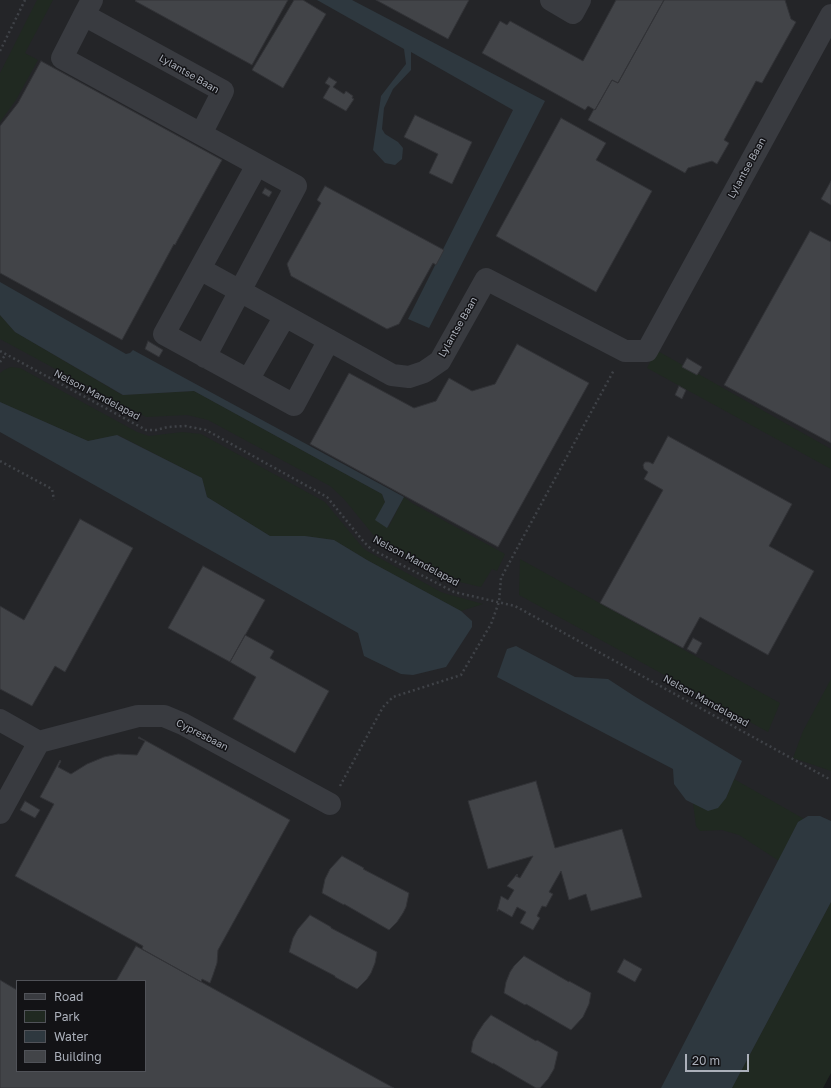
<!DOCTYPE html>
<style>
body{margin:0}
#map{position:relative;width:831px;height:1088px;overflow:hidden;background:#18191b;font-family:"Golos Text",sans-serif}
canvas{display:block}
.legend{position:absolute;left:16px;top:980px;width:130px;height:92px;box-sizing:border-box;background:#131316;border:1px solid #505258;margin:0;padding:5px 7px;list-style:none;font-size:12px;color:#abb0ba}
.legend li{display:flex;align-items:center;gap:8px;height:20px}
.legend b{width:20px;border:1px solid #505258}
.scale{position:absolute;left:685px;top:1054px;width:64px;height:18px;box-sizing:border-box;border:2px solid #abb0ba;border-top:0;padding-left:5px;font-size:12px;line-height:14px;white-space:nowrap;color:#abb0ba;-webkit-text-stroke:3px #131316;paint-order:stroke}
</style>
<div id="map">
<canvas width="831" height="1088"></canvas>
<ul class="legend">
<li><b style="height:5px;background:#393b40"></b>Road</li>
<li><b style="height:11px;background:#202921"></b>Park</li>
<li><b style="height:11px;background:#2e383f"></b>Water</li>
<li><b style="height:11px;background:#424448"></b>Building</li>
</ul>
<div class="scale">20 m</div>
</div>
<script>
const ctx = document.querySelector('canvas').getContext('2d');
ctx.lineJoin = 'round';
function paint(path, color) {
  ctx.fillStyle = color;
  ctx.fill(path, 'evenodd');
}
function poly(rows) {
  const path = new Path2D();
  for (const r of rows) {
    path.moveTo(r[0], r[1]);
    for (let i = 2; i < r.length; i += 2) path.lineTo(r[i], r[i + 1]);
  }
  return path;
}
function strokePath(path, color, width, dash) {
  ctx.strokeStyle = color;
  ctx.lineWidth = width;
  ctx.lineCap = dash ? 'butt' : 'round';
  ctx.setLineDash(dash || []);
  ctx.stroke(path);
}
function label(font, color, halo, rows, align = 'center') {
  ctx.font = font + ' "Golos Text",sans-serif';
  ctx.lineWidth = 3;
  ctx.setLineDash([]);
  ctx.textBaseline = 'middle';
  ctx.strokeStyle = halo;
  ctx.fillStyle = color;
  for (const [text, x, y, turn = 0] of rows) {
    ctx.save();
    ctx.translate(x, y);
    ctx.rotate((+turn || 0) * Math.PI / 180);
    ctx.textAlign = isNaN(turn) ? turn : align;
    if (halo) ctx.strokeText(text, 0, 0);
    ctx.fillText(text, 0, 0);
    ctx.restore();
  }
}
paint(poly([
 [0,0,831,0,831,1005,781,1088,0,1088],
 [17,981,145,981,145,1071,17,1071]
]), '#242528');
paint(poly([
 [37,0,53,0,25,53,38,60,16,100,0,122,0,73],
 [0,315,15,332,122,395,194,391,382,494,385,502,388,528,404,497,412,503,505,554,497,571,492,569,481,587,451,580,375,537,344,499,330,486,208,420,187,415,146,417,74,379,0,339],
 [656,350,831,449,831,469,647,368],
 [11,367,20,368,137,432,149,436,182,432,201,434,325,502,363,548,367,551,441,592,447,594,483,604,461,611,367,560,334,540,305,536,270,536,207,497,202,478,118,435,88,441,0,402,0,373,4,370],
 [520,559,780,703,768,732,519,595],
 [831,679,831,771,793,758,803,731],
 [734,779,804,819,798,822,779,861,739,835,722,830,700,831,696,826,693,803,708,811,726,798],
 [831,902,831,1073,823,1088,732,1088]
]), '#202921');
paint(poly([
 [317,0,352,0,545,101,429,328,408,319,513,110,411,52,411,70,393,89,384,108,382,129,385,134,398,142,403,148,402,159,395,165,385,163,373,150,381,96,391,83,406,64,404,49],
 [0,282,126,354,130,353,133,350,404,497,387,528,375,520,385,502,382,494,194,391,123,395,15,332,0,315],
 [0,402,88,441,117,435,202,478,207,497,270,536,305,536,334,540,367,560,461,611,472,621,472,627,446,667,413,675,401,674,364,656,358,633,0,432],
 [516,646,575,677,608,679,634,696,742,761,726,798,718,808,708,811,686,800,674,784,673,769,497,677,507,649],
 [808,816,820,816,831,821,831,902,732,1088,661,1088,798,822]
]), '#2e383f');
const building = poly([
 [136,0,288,0,252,65,135,1,136,0],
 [294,0,303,0,326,14,283,88,252,70,294,0],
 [376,0,469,0,448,39,376,0],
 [616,0,664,0,618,83,612,80,595,110,588,106,585,110,482,53,500,21,507,25,510,21,583,61,616,0],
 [664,0,785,0,791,19,796,22,762,83,756,81,724,140,729,143,717,164,712,161,688,168,685,173,588,120,594,109,595,110,612,80,618,83,664,0],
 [41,61,222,160,177,241,175,245,174,244,122,340,0,273,0,126,18,103,41,61],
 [329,77,337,82,333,87,344,94,346,91,353,96,352,98,354,99,346,111,323,98,330,86,325,83,329,77],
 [415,115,472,142,452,184,429,173,438,154,404,137,415,115],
 [561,118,606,143,596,160,652,191,596,292,496,236,561,118],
 [831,181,831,205,821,199,831,181],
 [325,186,444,250,436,265,433,263,399,324,387,329,291,276,287,264,321,203,317,200,325,186],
 [265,188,272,192,269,197,262,193,265,188],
 [810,231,831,242,831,443,724,385,810,231],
 [148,341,163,350,159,357,145,349,148,341],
 [517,344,589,383,498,547,310,444,349,373,414,408,436,401,449,378,472,391,495,384,517,344],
 [687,358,702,367,697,375,682,367,687,358],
 [679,386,686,390,682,399,675,395,679,386],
 [668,436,792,504,769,546,814,571,768,655,700,617,683,648,600,603,663,490,644,479,648,472,644,469,643,465,645,462,649,462,653,464,668,436],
 [80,519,133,548,65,672,55,666,32,706,0,689,0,606,24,620,80,519],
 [203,566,265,600,230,662,168,628,203,566],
 [245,635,274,651,270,658,329,691,295,753,233,719,256,677,230,662,245,635],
 [693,638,702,643,696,654,687,649,693,638],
 [139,737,290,820,218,950,217,963,213,975,210,983,202,979,201,982,142,949,143,946,15,876,54,804,40,797,60,760,61,761,58,767,71,774,87,764,104,757,118,754,137,755,145,741,138,738,139,737],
 [536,781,555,848,622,829,642,897,591,911,586,894,569,900,561,871,549,892,553,894,546,907,542,906,537,916,540,918,533,930,520,923,526,912,517,907,512,917,498,909,498,911,497,911,501,896,508,900,514,890,507,886,517,874,518,875,516,876,520,878,533,856,488,869,468,801,536,781],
 [25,801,40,810,35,818,20,810,25,801],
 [342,856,364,868,363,869,409,893,406,907,403,913,397,922,389,930,344,904,344,905,322,893,325,879,330,869,342,856],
 [310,915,331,927,331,928,377,952,375,963,371,973,367,979,357,989,335,977,335,976,289,952,293,938,298,929,310,915],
 [136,946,392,1087,394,1088,0,1088,0,980,17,990,17,1071,145,1071,145,981,116,981,136,946],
 [524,956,569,982,569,981,591,993,589,1004,583,1017,571,1030,526,1004,525,1005,504,993,506,982,510,972,514,966,524,956],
 [624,959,642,969,635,982,617,972,624,959],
 [491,1015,536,1041,537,1040,558,1052,554,1069,548,1079,540,1088,536,1088,493,1063,493,1064,471,1052,473,1041,478,1032,484,1023,491,1015]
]);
paint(building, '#424448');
strokePath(building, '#323337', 1);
strokePath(poly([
 [0,51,25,0],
 [0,351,146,430,156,430,168,427,185,426,206,430,327,497,364,542,371,549,454,592,515,606,831,780],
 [0,362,6,354],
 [0,461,52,489,54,500],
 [340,786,383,707,393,697,461,675,491,624,499,602,501,578,614,370]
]), '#3f4247', 2.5, [2, 3]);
strokePath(poly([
 [92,0,84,15,223,91,201,134],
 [551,0,573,13,580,0],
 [84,15,62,58,296,186,240,291,392,375,409,377,424,372,440,361,486,279,625,351,647,351,831,15],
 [257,165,164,334,294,405,329,340],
 [200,269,240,291,205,357],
 [248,380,285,316],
 [0,720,39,742,138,716,164,716,183,724,330,804],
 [0,813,39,742]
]), '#393b40', 22);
label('10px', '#abb0ba', '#131316', [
 ["Lylantse Baan",189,74,30],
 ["Lylantse Baan",747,168,-61],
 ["Lylantse Baan",458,327,-60],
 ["Nelson Mandelapad",97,395,28],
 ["Nelson Mandelapad",416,561,28],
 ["Nelson Mandelapad",706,701,29],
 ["Cypresbaan",202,735,27]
]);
</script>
